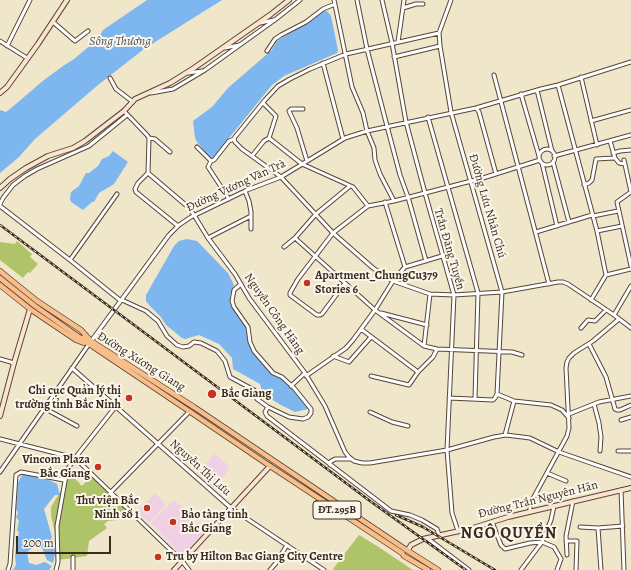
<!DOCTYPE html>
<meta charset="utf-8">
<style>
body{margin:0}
#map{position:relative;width:631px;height:570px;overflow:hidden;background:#f0e6ca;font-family:Alegreya,serif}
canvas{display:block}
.scale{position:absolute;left:16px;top:536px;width:95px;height:18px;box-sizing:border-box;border:2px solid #3b2a1e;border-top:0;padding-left:5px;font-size:12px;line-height:14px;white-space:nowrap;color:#3b2a1e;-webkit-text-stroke:3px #fbf7ec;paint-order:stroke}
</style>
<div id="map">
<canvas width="631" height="570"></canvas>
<div class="scale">200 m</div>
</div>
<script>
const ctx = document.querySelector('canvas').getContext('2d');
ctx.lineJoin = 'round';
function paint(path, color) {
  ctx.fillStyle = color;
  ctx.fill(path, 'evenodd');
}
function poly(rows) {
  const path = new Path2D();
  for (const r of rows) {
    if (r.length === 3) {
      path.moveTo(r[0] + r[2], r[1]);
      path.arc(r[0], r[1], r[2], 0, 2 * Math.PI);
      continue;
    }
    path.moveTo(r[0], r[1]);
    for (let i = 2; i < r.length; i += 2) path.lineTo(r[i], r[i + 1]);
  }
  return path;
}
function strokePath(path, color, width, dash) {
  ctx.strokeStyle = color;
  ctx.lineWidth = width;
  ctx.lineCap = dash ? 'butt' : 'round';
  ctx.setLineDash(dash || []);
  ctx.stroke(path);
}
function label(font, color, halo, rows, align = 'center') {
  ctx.font = font + ' Alegreya,serif';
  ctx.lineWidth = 4;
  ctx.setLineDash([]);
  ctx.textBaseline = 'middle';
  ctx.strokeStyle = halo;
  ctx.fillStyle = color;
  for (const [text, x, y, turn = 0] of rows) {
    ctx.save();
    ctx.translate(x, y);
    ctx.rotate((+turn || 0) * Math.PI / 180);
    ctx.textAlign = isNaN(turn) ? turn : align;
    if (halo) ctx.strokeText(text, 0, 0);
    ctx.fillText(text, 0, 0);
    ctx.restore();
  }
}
paint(poly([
 [215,454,229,466,225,475,213,488,197,473],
 [155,493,166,505,149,523,137,511],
 [174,500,183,508,181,510,205,532,185,552,178,552,151,523]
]), '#f0d0e5');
paint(poly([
 [17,241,32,254,30,257,38,264,30,273,28,272,23,278,0,260,0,242,15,244],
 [68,471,82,486,91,476,127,511,117,520,108,521,104,524,107,528,89,541,87,556,58,560,56,537,51,516,51,507,62,489,62,479],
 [359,535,377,546,413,570,335,570,333,569]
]), '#afc468');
paint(poly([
 [147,0,222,0,144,49,98,85,35,139,19,157,0,173,0,110,6,112,10,109,44,80,63,66,74,59,98,39,103,30],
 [325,11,327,11,331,16,338,50,337,53,284,76,272,85,212,159,210,158,197,142,195,138,193,121,212,107,228,88,266,55,271,51,277,41],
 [113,151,128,162,114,184,99,193,94,202,92,202,83,210,71,202,70,199,71,192,79,186,86,173,89,173,98,166,102,159,109,156],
 [187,239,197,241,228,273,234,285,230,296,234,304,248,324,250,342,272,371,283,375,288,380,309,404,308,409,295,412,281,405,264,395,262,391,260,384,233,369,232,358,219,344,199,335,185,339,182,338,166,325,161,317,149,305,146,301,146,295,174,246,179,241],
 [25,474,34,477,41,476,57,484,60,495,55,495,44,509,52,537,51,539,54,541,53,546,56,550,53,563,47,560,42,548,36,545,27,552,29,563,36,565,45,562,52,566,49,570,13,570,16,565,15,555,19,532,17,530,19,521,16,517,18,513,16,509,18,483,22,475]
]), '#7eb7ef');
const street = poly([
 [334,0,352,87,363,113,367,131,374,148,375,160,380,174,394,201],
 [357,0,367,49,387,126,400,175,408,197,426,261],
 [382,0,392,43,406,122,425,193,454,295,447,450,452,513,458,531],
 [403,8,416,4,423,4],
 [53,22,75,41,88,31],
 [260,23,274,20],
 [439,33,346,54,310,69,290,79,278,86,265,100,235,137,234,139,235,142,242,149,281,177,333,233,373,268,393,281,430,294,454,295,502,292,558,282,563,282,568,284,614,315,631,328],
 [0,41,27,58],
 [398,42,404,0],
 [7,46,30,0],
 [225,48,239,45],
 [267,51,275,39,281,35,306,22,323,9,335,4],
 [394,57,440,46],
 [323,63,343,139],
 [188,73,202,71],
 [494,75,549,284],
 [581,77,597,145],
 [110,78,116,89,133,102],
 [558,85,597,231,606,275,591,300],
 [537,90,552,151],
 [151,93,173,89,205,70,276,19,300,0],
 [521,94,539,156],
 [263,103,276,116,269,138],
 [476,108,479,112,496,174],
 [303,109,291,109,289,111,297,128,307,161],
 [124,111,147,135,149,138,148,173,188,207,194,215,208,238,235,274,249,298,305,373,325,406,345,452,349,457,354,461,362,463,370,463,447,450,494,437,506,435,530,438,559,452,631,477],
 [428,117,478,293,475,399],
 [591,121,631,110],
 [149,138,155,139,170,152],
 [610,141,615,158,619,163,625,164],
 [197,147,211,161,214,160,229,141,234,139],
 [547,157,8],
 [613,153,620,151,631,150],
 [252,156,264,141,269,138,302,164,353,187,368,206],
 [554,156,631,135],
 [624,160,631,192,617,202,631,266],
 [211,161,208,167,229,199],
 [553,162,569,222],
 [542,163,557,226],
 [148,173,138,183,135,189,136,192,178,226],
 [584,185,589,183,592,180,596,159,614,158],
 [245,191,249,201,251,212,251,229],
 [0,204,3,198,13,185,25,176,37,169,89,146,127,115],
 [0,206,70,260,121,301],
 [593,216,618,211],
 [597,231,622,226],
 [536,232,592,215],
 [208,238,251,216],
 [295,238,375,310,424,346,437,349,512,352,522,355],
 [284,247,295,238,316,214,350,186],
 [70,260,117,194],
 [405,267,442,256],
 [606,275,631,269],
 [345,283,322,314,320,315,317,315,302,304,290,295,290,293,298,279,333,233,368,206,394,201,483,178,540,160],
 [122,300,146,311,158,321,167,336,177,345,183,347,189,346,194,342,201,343,217,351,225,361,230,377,254,390,257,399,268,407,289,417,303,419,308,417,311,413,311,409,294,388,282,377,273,373,254,351,250,342,248,327,234,307,232,301,234,290,241,284],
 [381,313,427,325],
 [614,315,631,286],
 [581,328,588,320,595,321,606,310],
 [361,329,418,372],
 [589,344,606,377,615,409,617,410,620,410,631,405],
 [424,346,430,294],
 [333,356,349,362,371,337],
 [0,359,14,363],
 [72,368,231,508,324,570],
 [306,376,346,348,353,340,375,310,393,281,405,267,385,202],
 [371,376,409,385,418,372,433,357,437,349],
 [291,386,305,373],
 [497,394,514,401,551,405,562,410,569,418],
 [449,398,493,400,495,398,497,394,502,292,451,112,440,46,439,33,451,0],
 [594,404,599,423,601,437,600,451],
 [268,407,265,412,267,416,382,504,391,511,410,515,422,520,437,529,439,535],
 [44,408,77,426],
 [370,412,392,422,408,426],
 [569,414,599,402,631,396],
 [621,420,631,417],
 [505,435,514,401],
 [0,439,75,458,182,561,189,570],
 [618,451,631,451],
 [330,465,330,462,335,459,350,459],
 [0,472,89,344,169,235,179,225,191,217,247,190,281,177,345,138,367,131,476,108,541,89,558,85,631,62],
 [547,473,566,481],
 [621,490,624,570],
 [111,492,189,412],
 [554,506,551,520,542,542,554,547,561,559,557,570],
 [530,512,530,504,567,436,569,428,566,368,567,362,569,358,574,353,593,341,619,319],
 [492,522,501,545,505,549,530,543,542,542,521,570],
 [580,527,598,528,623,526],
 [598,528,601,570],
 [427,538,469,570],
 [566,541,577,541,576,570],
 [567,555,566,536,573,501],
 [73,557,73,570],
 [8,570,10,564,16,475,21,472,64,480],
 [56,570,58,562,57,526,67,470,75,458,116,406],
 [270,570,276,563,287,545]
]);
const secondary = poly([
 [0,93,7,87,38,44,67,0],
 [0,188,10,179,26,168,48,156,73,148,85,141,124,111,135,99,170,83,194,68,270,15,289,0],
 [0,416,14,363,30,309],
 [408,550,411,545,423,539,473,528,508,517,631,488],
 [174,570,270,466]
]);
const primary = poly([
 [0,271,37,301,81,330,90,340],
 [0,278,35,306,89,344,189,411,270,466,402,553,404,556,428,570],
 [0,285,30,309,76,340,84,343],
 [82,338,91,341,194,407,405,549,438,570]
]);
strokePath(street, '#564638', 5);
strokePath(secondary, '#564638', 6);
strokePath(primary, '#564638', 6);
strokePath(street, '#fff', 3);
strokePath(secondary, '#fce5d0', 4);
strokePath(primary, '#f8bd89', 4.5);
const rail = poly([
 [0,225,370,501,466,570],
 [396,515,423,527,495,570]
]);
strokePath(rail, '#3b2a1e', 2.5);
strokePath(rail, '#fbf7ec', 1, [3]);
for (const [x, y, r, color] of [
 [307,283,4,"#c8321e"],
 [212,394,5,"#c8321e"],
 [129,398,4,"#c8321e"],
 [98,467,4,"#c8321e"],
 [147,508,4,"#c8321e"],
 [173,522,4,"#c8321e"],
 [158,557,4,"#c8321e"]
]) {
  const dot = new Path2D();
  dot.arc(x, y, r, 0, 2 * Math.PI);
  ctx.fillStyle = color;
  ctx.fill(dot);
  strokePath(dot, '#fbf7ec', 1.5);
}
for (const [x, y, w] of [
 [337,510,48]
]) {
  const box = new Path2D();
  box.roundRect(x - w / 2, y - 9, w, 18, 3);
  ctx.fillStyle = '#fbf7ec';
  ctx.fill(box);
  strokePath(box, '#3b2a1e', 1);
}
label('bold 11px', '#3b2a1e', null, [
 ["ĐT.295B",337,510]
]);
label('12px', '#3b2a1e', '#fbf7ec', [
 ["Đường Vương Văn Trà",236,186,-25],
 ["Đường Lưu Nhân Chú",487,206,74],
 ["Trần Đăng Tuyển",449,249,74],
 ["Nguyễn Công Hãng",274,314,55],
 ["Đường Xương Giang",141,362,32],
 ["Nguyễn Thị Lưu",200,468,42],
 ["Đường Trần Nguyên Hãn",538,500,-14]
]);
label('bold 12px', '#3b2a1e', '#fbf7ec', [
 ["Apartment_ChungCu379",315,276],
 ["Stories 6",315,290],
 ["Chi cục Quản lý thị",121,391,"right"],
 ["trường tỉnh Bắc Ninh",121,405,"right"],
 ["Bắc Giang",221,394],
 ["Vincom Plaza",90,460,"right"],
 ["Bắc Giang",90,474,"right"],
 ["Thư viện Bắc",139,501,"right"],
 ["Ninh số 1",139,515,"right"],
 ["Bảo tàng tỉnh",181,515],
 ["Bắc Giang",181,529],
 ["Tru by Hilton Bac Giang City Centre",166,557]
], 'left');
label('italic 13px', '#4f545d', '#fbf7ec', [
 ["Sông Thương",120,42]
]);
ctx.letterSpacing = '1px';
label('bold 16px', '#3b2a1e', '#fbf7ec', [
 ["NGÔ QUYỀN",509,534]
]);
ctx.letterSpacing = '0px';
</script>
